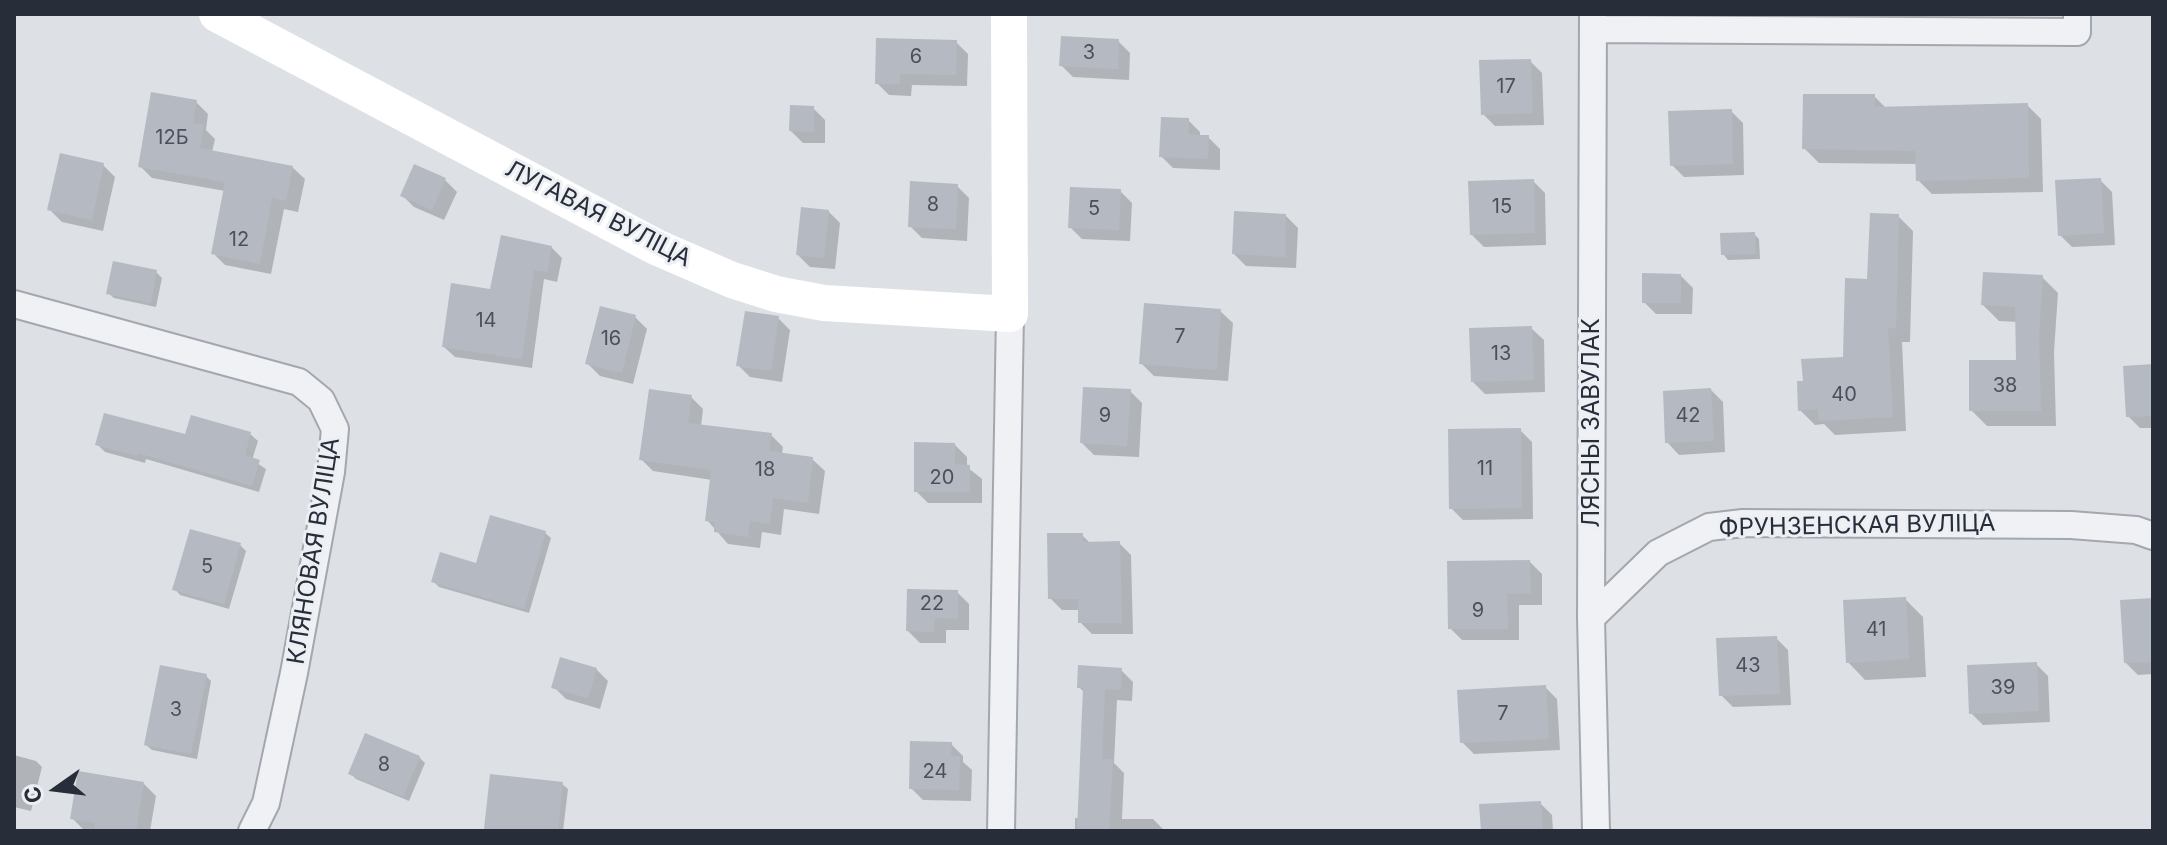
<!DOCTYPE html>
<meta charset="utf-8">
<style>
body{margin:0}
#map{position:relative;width:2167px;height:845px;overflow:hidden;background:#dde0e5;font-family:Inter,sans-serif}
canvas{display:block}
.frame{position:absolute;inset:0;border:16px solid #282d3a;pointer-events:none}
.north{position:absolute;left:16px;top:749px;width:80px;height:80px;-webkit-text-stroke:6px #eceff3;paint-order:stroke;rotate:256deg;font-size:22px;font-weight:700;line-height:32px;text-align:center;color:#282d3a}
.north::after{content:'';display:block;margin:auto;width:28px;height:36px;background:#282d3a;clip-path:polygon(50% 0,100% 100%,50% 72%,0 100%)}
</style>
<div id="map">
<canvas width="2167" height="845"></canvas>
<div class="frame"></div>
<div class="north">С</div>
</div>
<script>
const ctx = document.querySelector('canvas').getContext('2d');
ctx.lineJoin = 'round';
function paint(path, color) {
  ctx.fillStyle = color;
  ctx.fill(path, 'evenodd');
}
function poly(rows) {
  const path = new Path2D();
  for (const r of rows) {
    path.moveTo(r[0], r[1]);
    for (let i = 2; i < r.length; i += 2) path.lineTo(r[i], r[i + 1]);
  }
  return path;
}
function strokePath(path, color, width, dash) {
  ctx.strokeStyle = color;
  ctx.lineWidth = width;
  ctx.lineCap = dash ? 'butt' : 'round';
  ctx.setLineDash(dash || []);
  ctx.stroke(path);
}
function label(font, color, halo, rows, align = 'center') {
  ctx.font = font + ' Inter,sans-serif';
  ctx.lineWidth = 6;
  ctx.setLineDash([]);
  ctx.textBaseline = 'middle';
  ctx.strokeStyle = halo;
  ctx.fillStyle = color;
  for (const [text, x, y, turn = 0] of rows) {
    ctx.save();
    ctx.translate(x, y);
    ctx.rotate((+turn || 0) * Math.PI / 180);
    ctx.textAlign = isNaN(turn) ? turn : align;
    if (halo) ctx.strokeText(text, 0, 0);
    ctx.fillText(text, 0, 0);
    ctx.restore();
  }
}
paint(poly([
 [1118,41,1130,53,1129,80,1073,77,1061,65],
 [956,42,968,54,967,86,912,85,911,96,889,95,877,83],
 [1530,61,1542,73,1544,125,1495,126,1483,114],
 [1874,96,1887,109,2027,105,2041,119,2043,192,1932,194,1918,180,1918,164,1819,163,1804,148],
 [196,102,208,114,206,130,215,139,212,152,292,167,305,179,298,212,284,209,271,274,225,265,213,253,225,191,152,178,140,166],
 [813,108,825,120,825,143,803,143,791,131],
 [1731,111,1743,123,1744,175,1684,177,1672,165],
 [1188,120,1200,132,1200,137,1208,137,1220,149,1220,170,1173,168,1161,156],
 [103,165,115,177,103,231,62,222,50,210],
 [445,180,457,192,444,220,414,207,402,195],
 [2100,180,2112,192,2115,245,2072,247,2060,235],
 [1533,181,1545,193,1546,245,1484,247,1472,235],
 [957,186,969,198,967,241,922,238,910,226],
 [1120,191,1132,203,1130,241,1082,239,1070,227],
 [828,211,840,223,835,269,810,267,798,255],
 [1285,215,1298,228,1296,268,1246,266,1234,254],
 [1898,216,1913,231,1910,342,1902,342,1906,431,1835,435,1824,424,1815,425,1800,410,1805,382,1845,359,1869,281],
 [1754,234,1759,239,1760,259,1728,260,1723,254],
 [551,247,562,258,557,282,544,279,532,368,455,357,444,347,492,291],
 [156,272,162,278,156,307,114,298,108,293],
 [1681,276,1693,288,1692,314,1656,314,1644,302],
 [2042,277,2058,293,2054,352,2056,426,1987,426,1971,410,2018,362,2018,322,1999,321,1983,305],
 [1220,311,1233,323,1228,381,1154,376,1142,364],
 [635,317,647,329,633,384,600,376,588,364],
 [778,318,790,330,782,382,750,377,738,365],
 [1531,328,1544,340,1545,392,1485,394,1473,382],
 [2153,366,2153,428,2140,428,2128,416],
 [1711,390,1723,402,1725,452,1679,455,1667,442],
 [1130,391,1142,403,1139,457,1094,455,1082,443],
 [691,397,703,409,701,427,771,435,783,447,782,455,812,459,825,471,819,514,784,509,781,535,762,532,760,548,728,544,707,520,712,480,653,471,641,459],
 [1520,430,1532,442,1533,519,1463,520,1451,508],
 [250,434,258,441,252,460,266,469,259,492,146,459,145,463,105,452,98,445],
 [955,445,967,457,967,467,982,479,982,503,928,503,916,491],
 [545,533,551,538,529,613,439,587,433,581,478,565],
 [1082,535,1091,544,1119,543,1131,555,1133,634,1092,634,1080,622,1080,610,1062,610,1050,598],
 [240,545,246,551,229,609,180,595,175,589],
 [1530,562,1542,574,1542,605,1519,605,1519,640,1462,640,1450,628],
 [957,592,969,604,969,630,946,630,946,643,920,643,908,631],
 [1905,599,1923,617,1926,677,1865,680,1848,662],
 [2153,600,2153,674,2138,675,2126,663],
 [1776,638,1788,650,1791,705,1733,707,1721,695],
 [2036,664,2048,676,2050,722,1983,725,1971,713],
 [596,669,608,681,600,709,566,699,554,687],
 [1121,670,1133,682,1132,701,1117,700,1114,763,1124,773,1122,819,1153,819,1165,831,1075,831,1075,818,1080,818,1085,693,1079,687],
 [206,676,211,681,197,759,152,750,146,745],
 [1545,687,1557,699,1560,750,1474,754,1462,742],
 [951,744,963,756,963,762,972,770,971,801,923,800,911,788],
 [14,755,36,761,42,767,31,811,14,807],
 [419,757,425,763,409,801,356,779,351,774],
 [144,784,156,796,150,831,89,831,84,830,72,818],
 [562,784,568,789,563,831,489,831,486,828],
 [1540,803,1552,815,1553,831,1483,831]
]), '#0003');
paint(poly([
 [1061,36,1119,39,1118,69,1059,66],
 [876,38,957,40,956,75,900,74,900,84,875,84],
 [1531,59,1533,113,1481,115,1479,60],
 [151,92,197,100,193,123,204,125,200,148,293,166,286,201,272,198,260,264,211,254,225,182,138,167],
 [1803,94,1875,94,1875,107,2028,103,2029,178,1916,181,1915,151,1802,149],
 [790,105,814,106,814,132,789,131],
 [1732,109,1733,164,1670,166,1668,111],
 [1161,117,1189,118,1189,135,1209,135,1208,159,1159,157],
 [60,153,104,163,92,220,47,210],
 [414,164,446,178,432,210,400,196],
 [2101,178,2104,233,2058,236,2055,180],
 [1534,179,1535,233,1470,235,1468,181],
 [910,181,958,184,956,229,908,227],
 [1070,187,1121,189,1119,230,1068,228],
 [801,207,829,210,824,258,796,255],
 [1234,211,1286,214,1285,257,1232,254],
 [1870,213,1899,214,1896,328,1888,328,1893,417,1818,421,1818,409,1798,411,1797,381,1803,381,1801,359,1843,357,1845,278,1867,279],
 [1755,232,1756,254,1721,255,1720,233],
 [501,235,552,246,547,272,534,270,522,359,442,347,451,283,490,289],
 [113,261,157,270,151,303,106,294],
 [1983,272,2043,275,2039,335,2041,411,1969,411,1969,360,2016,360,2015,307,1981,305],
 [1642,273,1681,274,1681,303,1642,303],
 [1144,303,1221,309,1217,370,1139,364],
 [600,306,636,315,622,373,585,364],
 [745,311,779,316,771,371,736,366],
 [1532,326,1534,380,1471,382,1469,328],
 [2153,364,2153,416,2126,417,2123,366],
 [1083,387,1131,389,1127,446,1080,443],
 [1711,388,1714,441,1665,443,1663,391],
 [649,389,692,395,688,423,772,433,769,451,813,457,808,503,773,498,770,524,750,521,748,537,714,532,714,522,705,521,711,470,639,460],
 [104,413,185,434,191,415,251,432,245,455,260,460,252,486,138,453,138,456,95,445],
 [1521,428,1522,508,1449,509,1448,429],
 [914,442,955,443,955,464,970,465,970,492,914,492],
 [490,515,546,531,524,609,431,582,440,552,476,563],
 [190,529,241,543,224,604,172,590],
 [1047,533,1083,533,1083,542,1120,541,1122,623,1078,623,1078,599,1048,599],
 [1530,560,1531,593,1507,594,1508,629,1448,629,1447,561],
 [907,589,958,590,958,619,935,618,934,632,906,631],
 [1906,597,1909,659,1846,663,1843,600],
 [2153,598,2153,662,2124,663,2120,600],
 [1777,636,1780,694,1719,696,1716,638],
 [560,657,597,668,588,698,551,688],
 [2037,662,2039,711,1969,714,1967,665],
 [160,665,207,674,191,754,144,745],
 [1078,665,1122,668,1121,690,1105,689,1102,759,1113,759,1109,831,1077,831,1083,688,1077,688],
 [1546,685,1549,739,1460,743,1457,690],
 [365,733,420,756,403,797,348,774],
 [910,741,952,742,951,756,960,756,959,790,909,789],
 [78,771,144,782,136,831,94,831,95,823,70,819],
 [490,774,563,782,558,831,484,829],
 [1541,801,1543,831,1481,831,1479,804]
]), '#b5b9c2');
const street = poly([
 [1593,14,1591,618,1596,831],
 [1594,29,2077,32,2077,14],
 [14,304,299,382,321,400,335,429,331,472,294,673,266,803,252,831],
 [1591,618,1658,553,1709,527,1743,523,2071,525,2136,530,2153,536],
 [1001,831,1010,314]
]);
strokePath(street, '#a3a7ae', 30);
strokePath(street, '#eff1f4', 26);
strokePath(poly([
 [217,14,656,247,732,280,776,294,824,303,1010,314,1009,14]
]), '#fff', 36);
label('20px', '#4b505c', null, [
 ["3",1089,53],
 ["6",916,57],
 ["17",1506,87],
 ["12Б",172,138],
 ["8",933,205],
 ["15",1502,207],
 ["5",1094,209],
 ["12",239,240],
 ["14",486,321],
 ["7",1180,337],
 ["16",611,339],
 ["13",1501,354],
 ["38",2005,386],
 ["40",1844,395],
 ["9",1105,416],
 ["42",1688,416],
 ["11",1485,469],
 ["18",765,470],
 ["20",942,478],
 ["5",207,567],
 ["22",932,604],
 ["9",1478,611],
 ["41",1876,630],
 ["43",1748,666],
 ["39",2003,688],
 ["3",176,710],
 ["7",1503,714],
 ["8",384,765],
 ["24",935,772]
]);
label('24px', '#282d3a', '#eceff3', [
 ["ЛУГАВАЯ ВУЛІЦА",598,214,27],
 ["ЛЯСНЫ ЗАВУЛАК",1592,423,-90],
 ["ФРУНЗЕНСКАЯ ВУЛІЦА",1857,526,-1],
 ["КЛЯНОВАЯ ВУЛІЦА",314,551,-81]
]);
</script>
